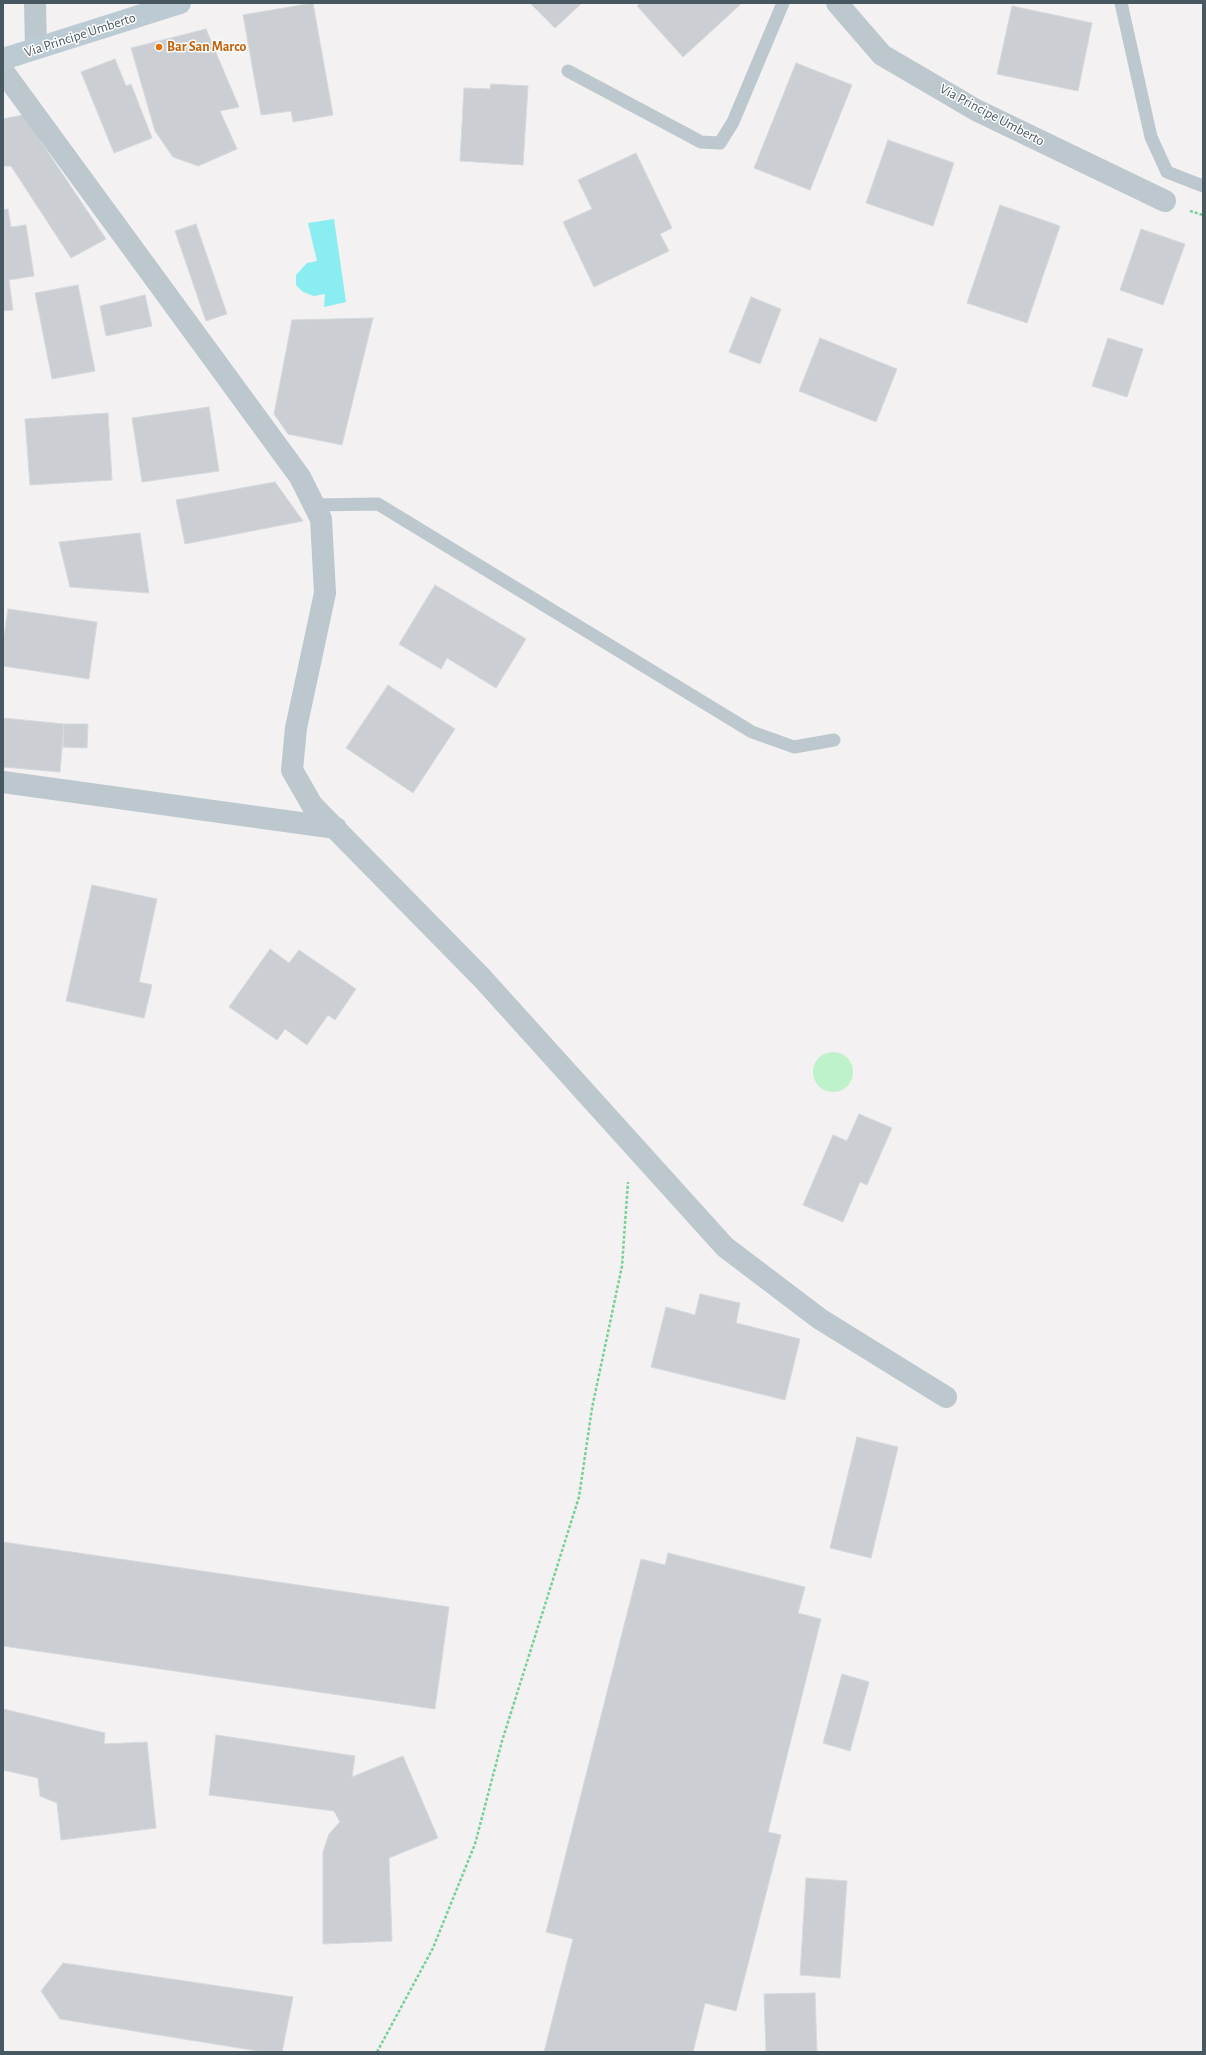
<!DOCTYPE html>
<style>
body{margin:0}
#map{position:relative;width:1206px;height:2055px;overflow:hidden;background:#f3f1f1;font-family:"Alegreya Sans",sans-serif}
canvas{display:block}
.frame{position:absolute;inset:0;border:4px solid #485860;pointer-events:none}
</style>
<div id="map">
<canvas width="1206" height="2055"></canvas>
<div class="frame"></div>
</div>
<script>
const ctx = document.querySelector('canvas').getContext('2d');
ctx.lineJoin = 'round';
function paint(path, color) {
  ctx.fillStyle = color;
  ctx.fill(path, 'evenodd');
}
function poly(rows) {
  const path = new Path2D();
  for (const r of rows) {
    if (r.length === 3) {
      path.moveTo(r[0] + r[2], r[1]);
      path.arc(r[0], r[1], r[2], 0, 2 * Math.PI);
      continue;
    }
    path.moveTo(r[0], r[1]);
    for (let i = 2; i < r.length; i += 2) path.lineTo(r[i], r[i + 1]);
  }
  return path;
}
function strokePath(path, color, width, dash) {
  ctx.strokeStyle = color;
  ctx.lineWidth = width;
  ctx.lineCap = dash ? 'butt' : 'round';
  ctx.setLineDash(dash || []);
  ctx.stroke(path);
}
function label(font, color, halo, rows, align = 'center') {
  ctx.font = font + ' "Alegreya Sans",sans-serif';
  ctx.lineWidth = 3;
  ctx.setLineDash([]);
  ctx.textBaseline = 'middle';
  ctx.strokeStyle = halo;
  ctx.fillStyle = color;
  for (const [text, x, y, turn = 0] of rows) {
    ctx.save();
    ctx.translate(x, y);
    ctx.rotate((+turn || 0) * Math.PI / 180);
    ctx.textAlign = isNaN(turn) ? turn : align;
    if (halo) ctx.strokeText(text, 0, 0);
    ctx.fillText(text, 0, 0);
    ctx.restore();
  }
}
paint(poly([
 [833,1072,20]
]), '#bef2ca');
paint(poly([
 [334,219,346,302,324,307,325,294,314,296,303,292,296,285,296,275,307,263,317,261,308,223]
]), '#89edf1');
const building = poly([
 [313,3,333,115,293,122,291,111,261,115,243,15,313,3],
 [530,3,582,3,555,28,530,3],
 [640,3,742,3,683,57,637,6,640,3],
 [1012,6,1092,23,1078,91,997,74,1012,6],
 [206,29,239,107,220,111,237,149,198,166,173,157,155,131,131,48,206,29],
 [115,59,126,86,131,84,152,138,114,153,81,72,115,59],
 [796,63,852,85,810,190,754,168,796,63],
 [491,84,528,86,523,165,460,161,464,88,490,89,491,84],
 [23,115,106,239,71,258,11,166,3,166,3,119,23,115],
 [888,140,954,163,933,226,866,203,888,140],
 [636,153,672,228,660,234,669,251,594,287,563,222,592,209,578,180,636,153],
 [1000,205,1060,226,1027,323,967,303,1000,205],
 [8,209,11,227,26,225,34,276,9,280,13,310,3,311,3,210,8,209],
 [196,224,227,314,206,321,175,231,196,224],
 [1141,229,1185,244,1163,305,1120,290,1141,229],
 [78,285,95,371,52,379,35,293,78,285],
 [145,295,152,326,106,336,100,306,145,295],
 [751,297,781,309,760,364,729,352,751,297],
 [373,318,342,445,288,434,274,414,292,320,373,318],
 [820,338,897,369,876,422,799,391,820,338],
 [1108,338,1143,349,1127,397,1092,386,1108,338],
 [209,407,219,471,142,482,132,418,209,407],
 [108,413,112,480,30,485,25,419,108,413],
 [275,482,303,521,185,544,176,500,275,482],
 [140,533,149,593,70,587,59,542,140,533],
 [435,585,526,639,496,688,447,658,441,669,399,644,435,585],
 [8,609,97,622,89,679,3,666,3,643,8,609],
 [388,685,455,729,413,793,346,748,388,685],
 [3,718,64,724,60,772,3,767,3,718],
 [64,724,88,724,87,748,63,747,64,724],
 [92,885,157,899,139,982,152,985,144,1018,66,1001,92,885],
 [270,949,289,963,299,950,356,989,335,1020,328,1015,307,1045,285,1029,277,1040,229,1007,270,949],
 [859,1114,892,1128,867,1185,860,1182,843,1222,803,1205,833,1135,847,1141,859,1114],
 [700,1294,740,1303,736,1323,800,1339,785,1400,651,1367,666,1307,695,1315,700,1294],
 [857,1437,898,1447,871,1558,830,1548,857,1437],
 [3,1542,449,1607,435,1709,3,1646,3,1542],
 [668,1553,805,1587,798,1613,821,1619,768,1832,781,1835,736,2011,705,2003,693,2052,544,2052,573,1939,546,1932,641,1559,665,1565,668,1553],
 [842,1674,869,1682,850,1751,823,1743,842,1674],
 [3,1709,105,1733,104,1744,147,1742,156,1828,61,1840,57,1803,40,1796,38,1778,3,1770,3,1709],
 [216,1735,355,1756,352,1777,403,1756,438,1838,389,1858,392,1941,323,1944,323,1852,329,1834,340,1822,334,1811,209,1795,216,1735],
 [806,1878,847,1881,840,1978,800,1975,806,1878],
 [63,1963,293,1997,282,2052,264,2052,60,2019,41,1991,63,1963],
 [815,1993,817,2052,766,2052,764,1994,815,1993]
]);
paint(building, '#cbcfd4');
strokePath(building, '#d5d8dd', 1);
strokePath(poly([
 [1190,211,1203,215],
 [377,2052,433,1948,475,1844,502,1741,579,1497,592,1408,622,1266,628,1182]
]), '#74d294', 2.5, [3, 2]);
strokePath(poly([
 [1121,3,1151,137,1167,172,1203,186],
 [568,71,701,142,720,143,733,122,783,3],
 [313,505,378,504,752,732,794,747,834,740]
]), '#bcc8ce', 13);
strokePath(poly([
 [35,3,36,48],
 [837,3,882,55,976,110,1165,201],
 [3,71,300,477,321,519,325,593,296,728,292,770,312,805,482,978,725,1247,820,1319,946,1397],
 [3,782,336,828]
]), '#bcc8ce', 22);
strokePath(poly([
 [3,59,180,3]
]), '#bccbd3', 22);
for (const [x, y, r, color] of [
 [159,47,4,"#e8710a"]
]) {
  const dot = new Path2D();
  dot.arc(x, y, r, 0, 2 * Math.PI);
  ctx.fillStyle = color;
  ctx.fill(dot);
  strokePath(dot, '#fff', 1.5);
}
label('14px', '#485860', '#fff', [
 ["Via Principe Umberto",80,35,-18],
 ["Via Principe Umberto",992,115,28]
]);
label('bold 14px', '#c56008', '#fff', [
 ["Bar San Marco",167,47]
], 'left');
</script>
